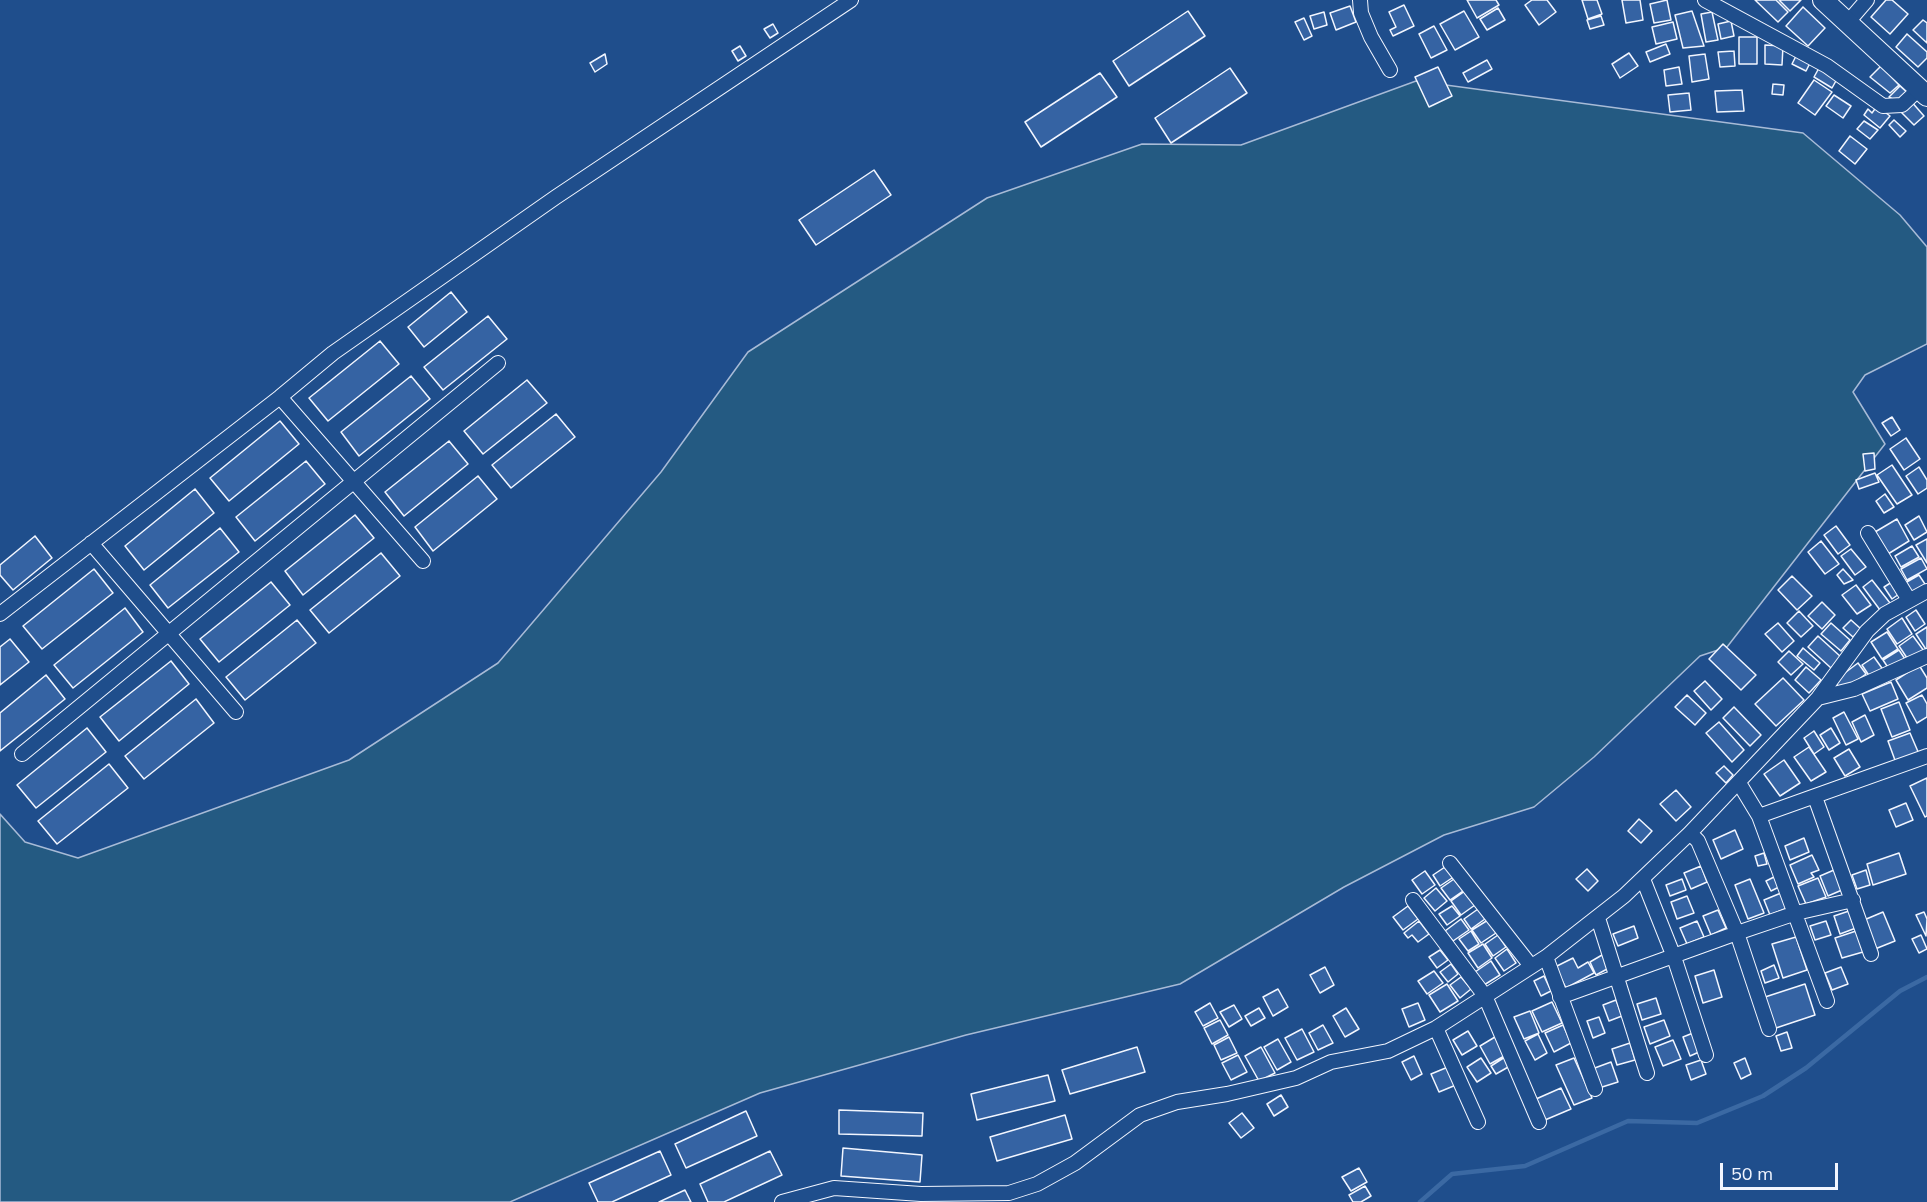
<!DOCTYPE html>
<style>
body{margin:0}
#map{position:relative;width:1927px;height:1202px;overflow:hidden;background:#1f4e8c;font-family:Mulish,sans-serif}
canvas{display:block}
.scale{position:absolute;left:1720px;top:1163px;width:118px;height:27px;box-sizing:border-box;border:3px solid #f2f6ff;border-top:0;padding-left:8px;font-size:18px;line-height:21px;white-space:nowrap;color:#f2f6ff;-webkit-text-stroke:4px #1f4e8c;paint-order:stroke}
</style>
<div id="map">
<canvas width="1927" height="1202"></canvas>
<div class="scale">50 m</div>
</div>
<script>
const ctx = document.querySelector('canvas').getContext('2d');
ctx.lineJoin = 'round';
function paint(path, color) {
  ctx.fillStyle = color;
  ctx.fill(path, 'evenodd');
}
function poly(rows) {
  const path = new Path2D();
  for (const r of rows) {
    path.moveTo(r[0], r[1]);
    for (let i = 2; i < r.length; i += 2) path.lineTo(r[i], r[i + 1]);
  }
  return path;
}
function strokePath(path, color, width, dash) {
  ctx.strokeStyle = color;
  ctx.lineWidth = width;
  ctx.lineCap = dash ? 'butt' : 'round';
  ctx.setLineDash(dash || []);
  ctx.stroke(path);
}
const green = poly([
 [1416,81,1803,133,1900,215,1927,247,1927,344,1865,375,1853,392,1885,444,1727,647,1700,656,1594,757,1534,807,1444,835,1344,887,1180,984,966,1035,760,1093,510,1202,0,1202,0,814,25,842,78,858,349,760,498,663,661,472,748,352,987,198,1142,144,1241,145,1416,81]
]);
paint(green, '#245a82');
strokePath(green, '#a8bbd7', 1.5);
strokePath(poly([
 [1420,1202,1452,1174,1525,1166,1628,1121,1697,1123,1763,1096,1806,1068,1900,991,1927,977]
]), '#3b69a3', 4.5);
const building = poly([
 [1467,0,1496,0,1499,5,1477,18,1467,0],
 [1532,0,1547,0,1556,12,1539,25,1525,5,1532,0],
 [1582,0,1597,0,1602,14,1588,19,1582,0],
 [1622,0,1640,0,1643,20,1626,23,1622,0],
 [1667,0,1671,20,1654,23,1650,4,1667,0],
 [1755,0,1776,0,1788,12,1778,22,1755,0],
 [1779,0,1801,0,1790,11,1779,0],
 [1886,0,1892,0,1908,14,1890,34,1871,17,1886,0],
 [1404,5,1414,26,1393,36,1390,30,1396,27,1389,12,1404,5],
 [1350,6,1356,22,1336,30,1330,13,1350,6],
 [1803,7,1825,28,1808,46,1786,26,1803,7],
 [1498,8,1505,20,1487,30,1480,19,1498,8],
 [1188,11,1205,36,1129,86,1113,61,1188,11],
 [1464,11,1479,37,1455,50,1440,24,1464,11],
 [1692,11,1704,46,1683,48,1675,15,1692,11],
 [1324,12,1327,25,1314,29,1310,16,1324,12],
 [1712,12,1718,40,1706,42,1701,14,1712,12],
 [1601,16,1604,25,1590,29,1587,20,1601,16],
 [1304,18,1312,36,1304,40,1295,22,1304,18],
 [1923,20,1927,23,1927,43,1913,30,1923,20],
 [1731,21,1734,36,1721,39,1718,24,1731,21],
 [1673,22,1677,39,1656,44,1652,27,1673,22],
 [773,24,778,33,770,38,764,29,773,24],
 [1434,26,1447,50,1431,58,1419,34,1434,26],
 [1907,34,1927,52,1927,58,1918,67,1896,47,1907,34],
 [1739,37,1757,37,1757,64,1739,64,1739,37],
 [1666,44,1670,54,1650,62,1646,52,1666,44],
 [1765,45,1783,46,1782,65,1765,64,1765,45],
 [740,46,746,56,738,61,732,51,740,46],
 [1734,51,1735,66,1720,67,1718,52,1734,51],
 [1629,53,1638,66,1620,78,1612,64,1629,53],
 [605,54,607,64,595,72,590,63,605,54],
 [1705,54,1709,79,1692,82,1689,56,1705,54],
 [1796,56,1810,63,1806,71,1792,64,1796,56],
 [1487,60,1492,69,1468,82,1463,73,1487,60],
 [1881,66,1899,85,1890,93,1870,77,1881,66],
 [1438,67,1452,96,1429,107,1415,77,1438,67],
 [1679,67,1682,84,1666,86,1664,70,1679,67],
 [1230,68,1247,93,1171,143,1155,118,1230,68],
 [1819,68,1837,79,1832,88,1814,77,1819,68],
 [1100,73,1117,97,1041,147,1025,122,1100,73],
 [1814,80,1832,92,1815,115,1798,103,1814,80],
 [1773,84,1784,85,1783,95,1772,94,1773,84],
 [1900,86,1909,94,1900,103,1889,97,1900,86],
 [1742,90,1744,111,1717,112,1715,91,1742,90],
 [1689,93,1691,110,1670,112,1668,95,1689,93],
 [1834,95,1851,106,1843,118,1826,106,1834,95],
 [1910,100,1924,116,1914,125,1899,110,1910,100],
 [1877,106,1890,116,1880,128,1864,115,1868,109,1872,113,1877,106],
 [1894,120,1906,131,1900,137,1889,125,1894,120],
 [1864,121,1878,130,1870,139,1857,129,1864,121],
 [1850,136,1867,149,1855,164,1839,151,1850,136],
 [874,170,891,195,816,245,799,220,874,170],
 [451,292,467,312,424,347,408,327,451,292],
 [488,316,507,339,443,390,424,367,488,316],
 [380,341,399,364,328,421,309,398,380,341],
 [411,376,430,399,359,456,341,432,411,376],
 [527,380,547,403,483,454,464,431,527,380],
 [556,414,575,437,511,488,492,465,556,414],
 [1892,417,1900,430,1891,436,1882,423,1892,417],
 [280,421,299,444,229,501,210,478,280,421],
 [1906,438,1920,459,1904,470,1890,449,1906,438],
 [449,441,468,464,404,516,385,492,449,441],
 [1874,453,1875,469,1865,471,1863,454,1874,453],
 [306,461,325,484,255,541,236,517,306,461],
 [1892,465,1912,495,1897,504,1877,475,1892,465],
 [1919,467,1927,480,1927,488,1918,494,1906,476,1919,467],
 [1875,473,1879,482,1859,489,1856,480,1875,473],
 [478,476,497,499,433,551,415,527,478,476],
 [195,489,214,513,144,570,125,546,195,489],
 [1885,494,1894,507,1884,513,1876,501,1885,494],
 [355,515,374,538,303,595,285,571,355,515],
 [1919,516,1927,532,1914,540,1905,525,1919,516],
 [1897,519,1909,541,1888,554,1875,532,1897,519],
 [1836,526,1850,545,1838,554,1824,535,1836,526],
 [220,528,239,552,168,608,150,585,220,528],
 [35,536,52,558,13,590,0,575,0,565,35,536],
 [1927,539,1927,563,1916,545,1927,539],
 [1821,541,1839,564,1825,574,1808,552,1821,541],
 [1912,546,1919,557,1901,567,1895,556,1912,546],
 [1851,549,1866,567,1855,575,1841,556,1851,549],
 [381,553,400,576,329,633,310,610,381,553],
 [1921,558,1927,569,1907,580,1901,569,1921,558],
 [94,569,113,593,42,649,23,626,94,569],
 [1843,569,1853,580,1844,584,1837,575,1843,569],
 [1919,575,1927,587,1913,595,1905,583,1919,575],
 [1792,576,1812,596,1797,610,1778,590,1792,576],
 [1872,580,1890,603,1880,610,1863,587,1872,580],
 [271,582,290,605,219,662,200,639,271,582],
 [1892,582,1899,594,1892,599,1884,587,1892,582],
 [1856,585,1871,605,1857,614,1842,595,1856,585],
 [1822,602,1835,615,1822,629,1808,616,1822,602],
 [125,608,143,632,73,688,54,665,125,608],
 [1916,610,1925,624,1915,631,1906,617,1916,610],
 [1799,611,1813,626,1801,637,1787,623,1799,611],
 [1902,618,1912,634,1897,644,1887,629,1902,618],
 [297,620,316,643,245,700,226,677,297,620],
 [1851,620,1861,629,1853,637,1843,628,1851,620],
 [1778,623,1794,641,1782,652,1765,634,1778,623],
 [1831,623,1850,640,1841,651,1821,634,1831,623],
 [1927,627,1927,651,1916,634,1927,627],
 [1887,632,1898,649,1882,659,1871,642,1887,632],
 [1818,636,1841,657,1831,668,1808,647,1818,636],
 [1913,636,1924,651,1909,661,1899,646,1913,636],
 [10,639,29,662,0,685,0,647,10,639],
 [1723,644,1756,675,1741,690,1709,659,1723,644],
 [1803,648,1820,663,1814,670,1797,656,1803,648],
 [1899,650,1907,662,1891,672,1883,660,1899,650],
 [1789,651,1803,664,1791,675,1778,662,1789,651],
 [1874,657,1884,671,1872,680,1862,665,1874,657],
 [171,661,189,684,119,741,100,717,171,661],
 [1858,663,1866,674,1842,691,1834,681,1858,663],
 [1919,665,1927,678,1927,688,1908,700,1896,680,1919,665],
 [1806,667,1821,680,1809,693,1795,680,1806,667],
 [46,675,65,699,0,751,0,713,46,675],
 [1783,678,1804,700,1776,726,1755,704,1783,678],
 [1705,681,1722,699,1711,710,1694,691,1705,681],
 [1891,682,1898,699,1870,711,1862,694,1891,682],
 [1687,695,1706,713,1695,725,1675,707,1687,695],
 [1922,695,1927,704,1927,717,1917,723,1906,703,1922,695],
 [196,699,214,723,144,779,125,756,196,699],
 [1899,702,1910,730,1892,737,1881,709,1899,702],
 [1734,707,1761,735,1750,746,1723,718,1734,707],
 [1844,712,1858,739,1846,745,1833,718,1844,712],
 [1865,715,1874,735,1861,742,1852,722,1865,715],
 [1719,722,1744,750,1732,762,1706,733,1719,722],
 [87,728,106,752,36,808,17,785,87,728],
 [1831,728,1840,743,1829,750,1820,735,1831,728],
 [1814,731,1824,747,1814,754,1804,738,1814,731],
 [1910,733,1919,754,1896,763,1888,741,1910,733],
 [1809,747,1826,772,1811,781,1794,757,1809,747],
 [1849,749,1860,767,1845,776,1834,758,1849,749],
 [1784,760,1800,783,1780,796,1764,774,1784,760],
 [109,764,128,788,57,844,38,821,109,764],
 [1724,766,1733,775,1726,783,1716,773,1724,766],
 [1927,778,1927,816,1925,817,1910,786,1927,778],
 [1676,790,1691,807,1676,821,1660,804,1676,790],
 [1906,803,1913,820,1896,827,1889,810,1906,803],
 [1639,819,1652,831,1641,843,1628,831,1639,819],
 [1735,830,1743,849,1721,859,1713,840,1735,830],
 [1804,838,1809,852,1790,860,1785,846,1804,838],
 [1764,853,1767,864,1758,866,1755,856,1764,853],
 [1899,853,1906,874,1873,885,1867,864,1899,853],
 [1812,855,1819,870,1811,873,1814,877,1798,884,1790,865,1812,855],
 [1448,865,1455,876,1440,886,1433,875,1448,865],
 [1701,866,1707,882,1691,889,1684,873,1701,866],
 [1587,869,1598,881,1588,891,1576,879,1587,869],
 [1834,870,1842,890,1828,896,1820,876,1834,870],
 [1866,870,1870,885,1857,889,1852,875,1866,870],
 [1425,871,1435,885,1422,894,1412,880,1425,871],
 [1774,877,1779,887,1771,891,1766,881,1774,877],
 [1818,878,1826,897,1806,904,1798,886,1818,878],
 [1454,879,1463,891,1450,900,1441,888,1454,879],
 [1682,879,1686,890,1670,896,1666,885,1682,879],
 [1750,879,1764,913,1748,919,1735,885,1750,879],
 [1436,888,1447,901,1435,911,1424,898,1436,888],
 [1465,891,1475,905,1461,915,1451,901,1465,891],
 [1781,893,1787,908,1770,915,1764,900,1781,893],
 [1687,896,1694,913,1677,919,1671,902,1687,896],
 [1408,906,1418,919,1403,930,1393,917,1408,906],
 [1452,906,1460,916,1447,925,1439,914,1452,906],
 [1478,909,1485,919,1471,929,1464,919,1478,909],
 [1718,910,1726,928,1711,935,1703,916,1718,910],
 [1849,911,1856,928,1840,934,1834,916,1849,911],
 [1883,912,1895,941,1875,949,1864,920,1883,912],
 [1924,912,1927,919,1926,936,1916,915,1924,912],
 [1461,919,1469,930,1453,941,1445,931,1461,919],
 [1488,920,1496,933,1481,943,1472,930,1488,920],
 [1419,921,1429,934,1418,942,1412,935,1408,938,1404,933,1419,921],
 [1697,921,1704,937,1687,944,1680,928,1697,921],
 [1826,921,1831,935,1815,940,1810,926,1826,921],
 [1634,926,1638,938,1618,946,1613,934,1634,926],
 [1471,931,1479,944,1468,951,1459,939,1471,931],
 [1856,931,1863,952,1842,958,1835,938,1856,931],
 [1498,935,1506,947,1493,956,1485,944,1498,935],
 [1921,935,1927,949,1919,953,1912,939,1921,935],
 [1796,937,1807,970,1783,978,1772,944,1796,937],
 [1483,944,1492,958,1478,968,1468,953,1483,944],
 [1507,949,1516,963,1504,971,1495,958,1507,949],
 [1440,950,1448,960,1437,968,1429,957,1440,950],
 [1602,955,1609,968,1596,975,1590,962,1602,955],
 [1573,958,1578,968,1588,962,1594,973,1566,988,1555,967,1573,958],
 [1491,961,1500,975,1484,985,1475,972,1491,961],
 [1451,964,1458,974,1448,982,1440,972,1451,964],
 [1774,965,1779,978,1765,983,1761,971,1774,965],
 [1325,967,1334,985,1320,993,1310,975,1325,967],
 [1841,967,1848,984,1832,990,1825,973,1841,967],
 [1714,970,1722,997,1703,1003,1695,976,1714,970],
 [1434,971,1443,983,1427,994,1418,981,1434,971],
 [1544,976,1551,991,1541,996,1534,981,1544,976],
 [1461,977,1471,989,1460,998,1450,985,1461,977],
 [1447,984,1458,1001,1440,1012,1429,995,1447,984],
 [1805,984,1815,1015,1773,1029,1762,998,1805,984],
 [1278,989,1288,1007,1273,1016,1263,997,1278,989],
 [1656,998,1661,1014,1642,1020,1637,1004,1656,998],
 [1616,1000,1622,1016,1609,1021,1603,1005,1616,1000],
 [1552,1002,1562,1023,1542,1032,1532,1011,1552,1002],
 [1210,1003,1218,1018,1203,1026,1195,1012,1210,1003],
 [1418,1003,1425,1020,1409,1027,1402,1009,1418,1003],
 [1234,1005,1242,1019,1229,1027,1220,1012,1234,1005],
 [1259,1008,1265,1018,1251,1026,1245,1016,1259,1008],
 [1346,1008,1359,1029,1345,1037,1333,1016,1346,1008],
 [1530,1011,1539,1033,1524,1039,1514,1017,1530,1011],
 [1599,1017,1605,1033,1593,1038,1587,1021,1599,1017],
 [1220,1020,1228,1035,1212,1044,1204,1028,1220,1020],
 [1664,1020,1670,1036,1650,1044,1644,1027,1664,1020],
 [1323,1025,1333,1043,1318,1050,1309,1033,1323,1025],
 [1563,1025,1571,1043,1554,1052,1545,1033,1563,1025],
 [1302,1029,1314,1052,1297,1060,1285,1038,1302,1029],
 [1468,1031,1477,1046,1462,1055,1453,1040,1468,1031],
 [1787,1032,1792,1048,1781,1051,1776,1036,1787,1032],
 [1693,1033,1699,1052,1690,1056,1683,1037,1693,1033],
 [1538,1034,1547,1053,1535,1060,1525,1041,1538,1034],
 [1229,1037,1237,1053,1221,1060,1214,1045,1229,1037],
 [1495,1037,1506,1055,1490,1064,1480,1046,1495,1037],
 [1278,1039,1291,1062,1277,1070,1264,1047,1278,1039],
 [1673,1040,1681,1059,1663,1066,1655,1047,1673,1040],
 [1630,1043,1635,1060,1617,1065,1612,1049,1630,1043],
 [1137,1047,1145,1072,1070,1094,1062,1070,1137,1047],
 [1261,1047,1275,1073,1259,1081,1245,1056,1261,1047],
 [1238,1055,1247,1072,1231,1080,1222,1063,1238,1055],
 [1414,1056,1422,1074,1411,1080,1402,1062,1414,1056],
 [1505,1057,1510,1066,1496,1074,1491,1066,1505,1057],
 [1481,1058,1491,1073,1477,1082,1467,1067,1481,1058],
 [1574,1058,1592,1098,1574,1105,1556,1065,1574,1058],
 [1745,1058,1751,1074,1741,1079,1734,1063,1745,1058],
 [1701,1060,1706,1074,1691,1080,1686,1065,1701,1060],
 [1611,1062,1618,1082,1599,1088,1592,1069,1611,1062],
 [1448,1067,1456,1085,1439,1092,1431,1074,1448,1067],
 [1048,1075,1055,1101,977,1120,971,1094,1048,1075],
 [1561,1088,1571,1109,1545,1120,1536,1099,1561,1088],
 [1281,1095,1288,1107,1274,1116,1267,1104,1281,1095],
 [839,1110,923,1113,922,1136,839,1134,839,1110],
 [746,1111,757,1136,686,1168,675,1144,746,1111],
 [1242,1113,1254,1128,1241,1138,1229,1123,1242,1113],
 [1065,1115,1072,1139,997,1161,990,1137,1065,1115],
 [843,1148,922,1155,920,1182,841,1176,843,1148],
 [660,1151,671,1175,612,1202,598,1202,589,1183,660,1151],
 [770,1151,782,1175,724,1202,708,1202,700,1184,770,1151],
 [1359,1168,1367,1182,1351,1191,1342,1177,1359,1168],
 [1365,1186,1371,1196,1361,1202,1353,1202,1349,1195,1365,1186],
 [685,1190,691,1202,659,1202,685,1190]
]);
paint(building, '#3563a3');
strokePath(building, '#f2f6ff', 1.5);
const street = poly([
 [1360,0,1361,13,1371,37,1390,70],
 [1705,0,1827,66,1883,106,1902,105,1920,88],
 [1848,22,1867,0],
 [280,397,423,561],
 [1868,533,1909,600],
 [91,543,236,712],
 [0,614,280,397,333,353,556,197,851,0],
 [1818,698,1854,689,1927,656],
 [22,754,498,363],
 [1739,783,1759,816,1827,1001],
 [1815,797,1871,954],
 [1759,816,1927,756],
 [1690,833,1698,841,1737,933,1769,1029],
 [1450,863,1531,966],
 [1643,879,1674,957,1706,1055],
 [1413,900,1485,996,1539,1122],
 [1598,918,1647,1073],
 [1546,957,1595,1089],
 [1560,997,1737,933,1796,913,1853,900],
 [1436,1028,1478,1122],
 [782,1202,834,1188,921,1194,1009,1193,1037,1184,1075,1163,1140,1115,1177,1102,1227,1094,1296,1078,1331,1062,1388,1051,1436,1028,1546,957,1624,896,1690,833,1818,698,1867,631,1885,614,1927,591]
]);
const secondary = poly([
 [1823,0,1927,96]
]);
strokePath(street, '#f2f6ff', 16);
strokePath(secondary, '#f2f6ff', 22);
strokePath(street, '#1f4e8c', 14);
strokePath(secondary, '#1f4e8c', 20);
</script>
